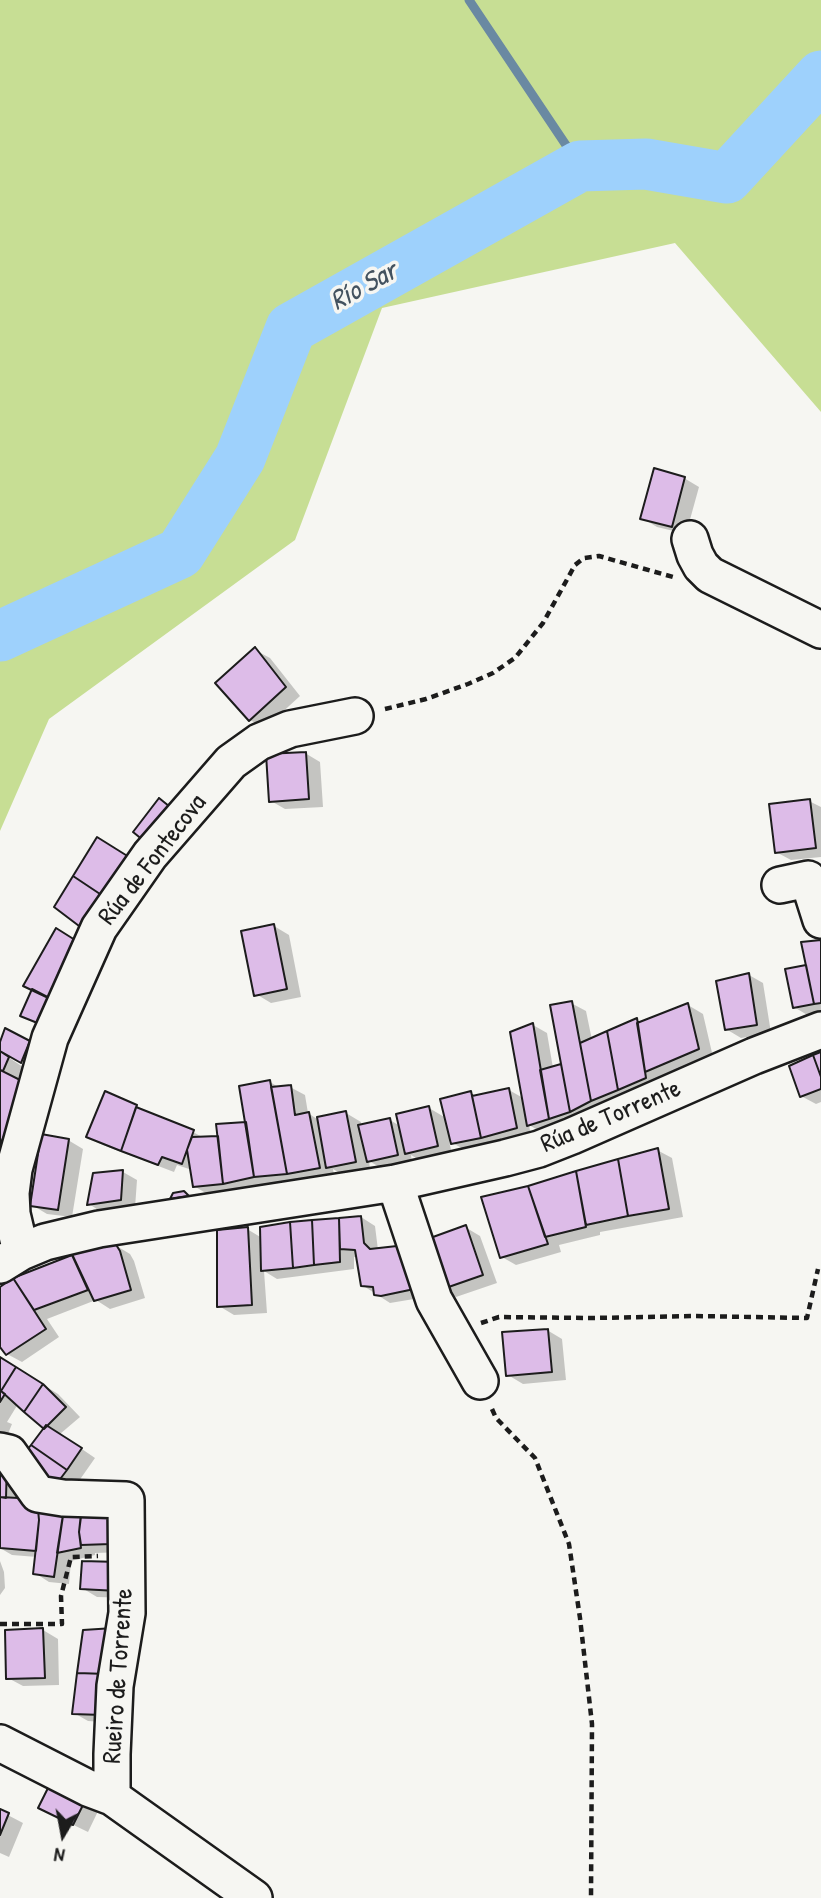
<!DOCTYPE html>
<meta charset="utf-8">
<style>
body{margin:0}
#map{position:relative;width:821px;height:1898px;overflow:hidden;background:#f6f6f2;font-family:"Patrick Hand",sans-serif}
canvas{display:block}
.north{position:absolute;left:28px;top:1800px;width:70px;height:70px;-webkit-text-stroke:5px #f6f6f2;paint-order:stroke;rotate:190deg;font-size:19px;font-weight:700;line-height:28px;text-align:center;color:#1c1c1c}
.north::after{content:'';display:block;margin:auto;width:24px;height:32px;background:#1c1c1c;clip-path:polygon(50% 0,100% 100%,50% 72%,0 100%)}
</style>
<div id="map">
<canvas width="821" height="1898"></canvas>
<div class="north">N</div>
</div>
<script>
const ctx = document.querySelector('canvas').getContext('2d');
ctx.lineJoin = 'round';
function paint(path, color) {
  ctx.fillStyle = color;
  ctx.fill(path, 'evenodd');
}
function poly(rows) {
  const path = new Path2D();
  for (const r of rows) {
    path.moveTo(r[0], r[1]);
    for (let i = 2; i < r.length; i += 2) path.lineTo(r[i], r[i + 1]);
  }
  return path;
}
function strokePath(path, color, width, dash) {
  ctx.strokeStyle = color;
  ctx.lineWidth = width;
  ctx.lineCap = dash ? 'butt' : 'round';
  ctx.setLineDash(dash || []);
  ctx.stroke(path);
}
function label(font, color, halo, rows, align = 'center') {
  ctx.font = font + ' "Patrick Hand",sans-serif';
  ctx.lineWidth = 7;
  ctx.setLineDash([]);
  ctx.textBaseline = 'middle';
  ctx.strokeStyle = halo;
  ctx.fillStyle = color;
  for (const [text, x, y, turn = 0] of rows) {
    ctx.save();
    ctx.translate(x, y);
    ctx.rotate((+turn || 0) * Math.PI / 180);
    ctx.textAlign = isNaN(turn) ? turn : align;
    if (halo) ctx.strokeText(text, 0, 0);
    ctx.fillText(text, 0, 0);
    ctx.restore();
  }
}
paint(poly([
 [0,0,821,0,821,412,675,243,382,308,295,540,49,719,0,831]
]), '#c7de94');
paint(poly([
 [684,478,699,487,686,534,657,527,642,518],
 [255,650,270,658,300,696,265,728,250,720,217,683],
 [305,753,320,762,323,807,285,809,271,801],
 [809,801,821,807,821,857,791,860,776,852],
 [274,926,289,935,301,997,271,1003,256,994],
 [821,942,821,1013,809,1016,794,1007,808,966],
 [749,975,763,983,771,1033,741,1038,726,1029],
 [571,1003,586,1011,592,1040,637,1020,642,1023,688,1005,703,1014,713,1057,543,1133,529,1125,531,1136,467,1151,449,1141,452,1154,421,1161,411,1155,412,1163,383,1169,369,1161,370,1169,343,1175,333,1169,334,1175,209,1195,194,1186,192,1170,177,1165,174,1172,103,1145,88,1137,136,1106,150,1115,193,1132,204,1138,219,1137,248,1124,270,1082,280,1088,290,1087,305,1095,308,1113,317,1119,346,1113,361,1122,361,1126,390,1120,400,1126,429,1108,446,1118,470,1093,477,1096,509,1090,523,1098,533,1025,547,1033,553,1068,563,1065],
 [6,1031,36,1047,29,1065,7,1052,5,1055,23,1067,17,1080,42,1094,0,1159,0,1047],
 [821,1054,821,1102,816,1104,801,1096],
 [68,1140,83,1149,72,1217,47,1214,32,1205],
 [657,1150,672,1158,683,1217,600,1232,600,1235,559,1245,561,1252,516,1265,502,1257,529,1187],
 [123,1172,137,1180,135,1208,103,1213,89,1204],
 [361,1217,375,1226,378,1250,432,1296,390,1303,362,1285,358,1257,354,1257,354,1269,277,1279,264,1271,267,1313,234,1315,219,1306,247,1229,262,1238,262,1229],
 [465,1227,480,1236,497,1283,456,1297,441,1289],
 [115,1245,130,1254,134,1261,145,1298,110,1309,96,1300,47,1319,59,1337,22,1362,7,1354,0,1344,0,1290,14,1279,74,1256],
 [547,1330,562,1339,566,1380,523,1384,508,1375],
 [0,1358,58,1394,80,1417,60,1434,95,1458,67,1498,42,1484,46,1429,18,1404,7,1422,12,1424,5,1441,0,1440],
 [0,1460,84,1506,126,1552,95,1553,95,1555,71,1561,69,1584,49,1582,35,1573,37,1557,12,1555,0,1548],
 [0,1561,4,1572,5,1588,0,1595],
 [134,1573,132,1598,97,1597,82,1588],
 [43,1630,58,1639,59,1685,23,1686,8,1678],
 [85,1631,117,1723,88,1721,74,1713],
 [54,1781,101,1805,88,1832,55,1816],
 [0,1811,23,1823,9,1857,0,1853]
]), '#0003');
strokePath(poly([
 [469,0,580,166]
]), '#6a89a2', 9);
strokePath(poly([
 [0,636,180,553,240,458,291,328,580,166,646,164,727,178,821,76]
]), '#9ed1fc', 51);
const building = poly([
 [654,468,685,477,672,527,640,519,654,468],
 [255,647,286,687,249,721,215,683,255,647],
 [306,752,309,799,269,802,266,754,306,752],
 [159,798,175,811,149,845,133,832,159,798],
 [810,799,816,848,775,853,769,804,810,799],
 [97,837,137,862,109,900,73,876,97,837],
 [73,876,109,900,83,929,54,907,73,876],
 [274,924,287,989,254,996,241,931,274,924],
 [56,928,83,945,59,1003,23,986,56,928],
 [821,940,821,1003,814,1004,801,942,821,940],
 [806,965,814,1004,793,1008,785,969,806,965],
 [749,973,757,1025,725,1030,716,981,749,973],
 [32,989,59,1003,45,1026,20,1016,32,989],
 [572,1001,591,1101,570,1112,550,1005,572,1001],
 [688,1003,699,1049,645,1072,637,1023,688,1003],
 [637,1018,646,1078,618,1090,607,1031,637,1018],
 [533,1023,549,1119,527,1126,510,1032,533,1023],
 [5,1028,30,1041,21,1063,0,1051,0,1042,5,1028],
 [607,1031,618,1090,591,1101,580,1043,607,1031],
 [0,1051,9,1057,3,1071,0,1070,0,1051],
 [821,1052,821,1077,813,1055,821,1052],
 [813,1055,821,1077,821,1089,800,1097,789,1066,813,1055],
 [561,1064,570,1112,549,1119,540,1070,561,1064],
 [0,1070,28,1084,0,1145,0,1070],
 [270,1080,287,1174,254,1177,239,1086,270,1080],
 [291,1085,295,1115,309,1112,320,1168,287,1174,271,1087,291,1085],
 [509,1088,517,1128,481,1138,472,1096,509,1088],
 [105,1091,137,1105,121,1151,86,1137,105,1091],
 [471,1091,481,1138,451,1144,440,1099,471,1091],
 [429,1106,438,1146,405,1154,396,1114,429,1106],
 [136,1107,194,1130,182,1164,162,1157,158,1165,121,1151,136,1107],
 [346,1111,356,1162,326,1168,317,1117,346,1111],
 [390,1118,398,1155,367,1162,358,1125,390,1118],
 [246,1122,254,1177,223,1184,216,1124,246,1122],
 [41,1134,69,1139,58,1210,30,1206,41,1134],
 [218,1136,223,1184,193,1187,187,1150,192,1137,218,1136],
 [658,1148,669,1209,628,1216,618,1159,658,1148],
 [618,1159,628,1216,586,1225,576,1171,618,1159],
 [123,1170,121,1200,87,1205,93,1173,123,1170],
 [576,1171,586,1227,545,1237,528,1186,576,1171],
 [528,1186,548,1244,500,1258,481,1197,528,1186],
 [184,1191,189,1196,170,1199,173,1193,184,1191],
 [361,1216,364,1243,370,1249,406,1245,419,1288,381,1296,374,1295,373,1287,361,1286,355,1250,340,1249,339,1218,361,1216],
 [339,1218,340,1262,314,1265,312,1220,339,1218],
 [312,1220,314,1265,293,1268,290,1222,312,1220],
 [290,1222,293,1268,261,1271,260,1227,290,1222],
 [466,1225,483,1275,440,1290,422,1241,466,1225],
 [248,1227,252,1305,217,1307,217,1230,248,1227],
 [115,1243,120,1251,131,1290,94,1301,71,1252,115,1243],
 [72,1255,88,1290,34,1310,13,1278,72,1255],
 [13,1278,46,1329,6,1355,0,1347,0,1287,13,1278],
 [548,1329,552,1372,506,1376,502,1332,548,1329],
 [0,1357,16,1367,1,1391,5,1394,0,1402,0,1357],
 [16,1367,43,1384,24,1412,1,1391,16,1367],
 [43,1384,66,1407,44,1429,24,1412,43,1384],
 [46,1425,82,1448,67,1470,31,1445,46,1425],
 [31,1445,67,1470,51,1491,20,1459,31,1445],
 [0,1458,7,1461,6,1498,0,1497,0,1458],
 [0,1497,37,1499,39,1520,36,1551,0,1548,0,1497],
 [37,1499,65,1502,54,1577,33,1574,39,1520,37,1499],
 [83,1501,121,1506,111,1544,81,1545,79,1532,83,1501],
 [65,1502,82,1504,79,1532,81,1548,57,1553,65,1502],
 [82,1561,119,1562,118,1591,80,1589,82,1561],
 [43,1628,45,1678,6,1679,5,1630,43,1628],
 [114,1628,107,1674,77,1673,83,1630,114,1628],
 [77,1673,107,1674,103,1715,72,1714,77,1673],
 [53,1778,88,1795,73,1825,38,1808,53,1778],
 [0,1809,9,1813,0,1835,0,1809]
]);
paint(building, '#ddbce8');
strokePath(building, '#1c1c1c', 2);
const minor = poly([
 [690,539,695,555,701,566,710,575,821,630],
 [780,885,808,879,821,920],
 [395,1183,434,1300,480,1381],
 [21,1252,12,1214,11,1193,14,1169,50,1038,99,928,150,855,231,762,259,742,290,729,355,716],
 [0,1265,21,1252,45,1242,99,1229,395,1183,505,1158,539,1149,572,1136,754,1056,821,1030],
 [0,1451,9,1453,38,1494,63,1498,126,1500,127,1613,115,1686,112,1754,112,1797],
 [0,1743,88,1788,112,1797,254,1898]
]);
strokePath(minor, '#1c1c1c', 40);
strokePath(poly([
 [385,709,426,699,468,684,493,673,515,658,543,623,575,565,584,558,599,556,673,577],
 [481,1323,499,1317,593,1318,695,1316,807,1318,818,1269],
 [492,1409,496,1418,535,1458,569,1544,580,1618,592,1724,591,1898],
 [0,1624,62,1624,61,1596,71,1557,98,1556]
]), '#1c1c1c', 4.5, [7, 5]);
strokePath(minor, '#f6f6f2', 35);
label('26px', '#1c1c1c', '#f6f6f2', [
 ["Rúa de Fontecova",153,860,-52],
 ["Rúa de Torrente",611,1117,-23],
 ["Rueiro de Torrente",119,1676,-86]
]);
label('italic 28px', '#43525f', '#f6f6f2', [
 ["Río Sar",364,287,-29]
]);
</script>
